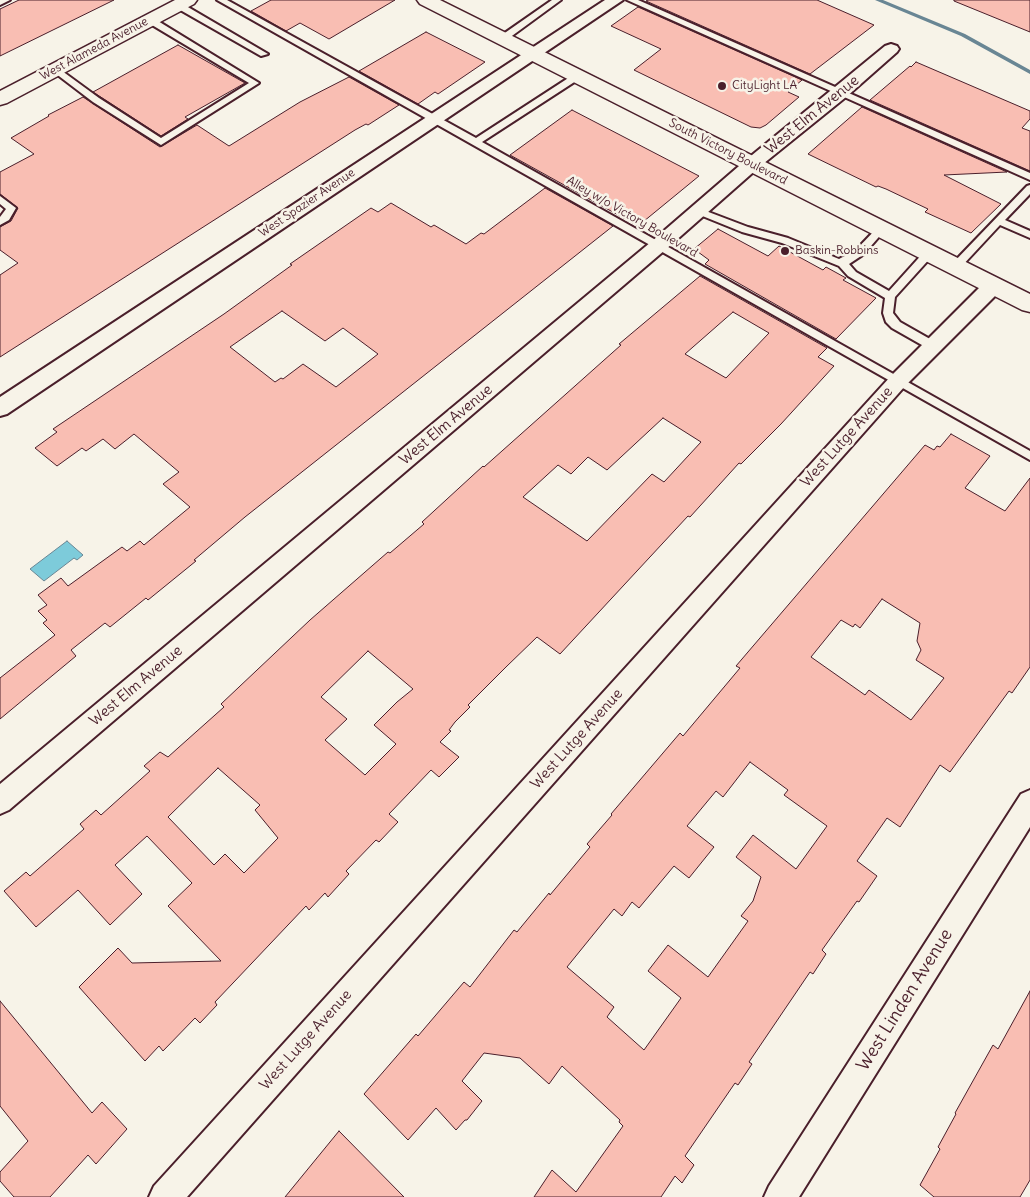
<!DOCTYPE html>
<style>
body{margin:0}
canvas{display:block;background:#f7f3e8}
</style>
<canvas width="1030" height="1197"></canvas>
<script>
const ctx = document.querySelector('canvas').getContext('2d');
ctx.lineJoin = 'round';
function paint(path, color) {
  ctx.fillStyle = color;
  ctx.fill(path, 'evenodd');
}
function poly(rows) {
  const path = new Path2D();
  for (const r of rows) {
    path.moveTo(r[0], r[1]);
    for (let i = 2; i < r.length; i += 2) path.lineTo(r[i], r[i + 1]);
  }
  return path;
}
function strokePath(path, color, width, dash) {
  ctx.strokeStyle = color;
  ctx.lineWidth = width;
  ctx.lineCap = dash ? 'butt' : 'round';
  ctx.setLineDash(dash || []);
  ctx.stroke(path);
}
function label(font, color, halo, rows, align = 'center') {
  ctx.font = font + ' Delius,sans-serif';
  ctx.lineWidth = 5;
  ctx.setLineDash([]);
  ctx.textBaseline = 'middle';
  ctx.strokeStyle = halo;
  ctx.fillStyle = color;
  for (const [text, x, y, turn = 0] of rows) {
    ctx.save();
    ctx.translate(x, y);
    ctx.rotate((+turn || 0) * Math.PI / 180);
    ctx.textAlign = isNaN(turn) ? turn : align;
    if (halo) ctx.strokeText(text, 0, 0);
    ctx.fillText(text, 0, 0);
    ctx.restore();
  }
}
const water = poly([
 [67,541,83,555,77,560,74,558,44,581,30,569,67,541]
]);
paint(water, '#7dcbda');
strokePath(water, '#698694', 1);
paint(poly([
 [875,0,883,0,965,34,1030,70,1030,74,961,36,875,0]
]), '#698694');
const building = poly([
 [19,0,114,0,0,56,0,9,19,0],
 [271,0,395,0,329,39,300,23,286,31,251,11,271,0],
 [648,0,817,0,874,25,810,74,646,1,648,0],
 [954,0,1030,0,1030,32,954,1,954,0],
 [638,7,802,80,788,92,799,97,766,125,760,128,751,127,634,70,661,49,611,26,638,7],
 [426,32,485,62,438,94,435,92,418,104,359,71,426,32],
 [178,45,245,83,185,117,188,119,161,136,93,92,178,45],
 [916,62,1030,111,1030,119,1022,128,1030,131,1030,171,870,100,910,66,911,67,916,62],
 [349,77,399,105,368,125,366,124,355,130,0,357,0,275,18,263,0,250,0,227,11,221,18,208,0,194,0,172,34,154,11,138,49,116,48,115,83,97,160,147,197,125,229,146,300,102,349,77],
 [862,107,1007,172,944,175,1001,204,971,233,925,212,928,209,886,189,878,186,876,187,808,154,862,107],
 [572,110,699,176,638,226,510,155,572,110],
 [545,188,613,226,245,517,194,560,196,561,148,600,146,598,110,627,105,623,71,650,76,656,0,719,0,678,55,635,43,623,47,620,38,611,47,605,38,595,61,578,68,586,122,547,127,551,140,541,144,545,190,507,163,484,179,472,134,434,115,449,103,439,86,451,82,448,57,466,35,448,57,432,53,429,224,314,292,265,290,264,371,208,378,212,391,203,431,227,434,225,466,244,481,233,484,234,545,188],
 [282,311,325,341,343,328,378,354,336,387,303,364,283,379,281,378,275,382,230,347,282,311],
 [718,229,768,256,779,246,823,270,826,267,846,278,843,280,876,298,836,339,705,264,709,260,694,249,718,229],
 [700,276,827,348,818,357,834,366,781,424,741,464,739,463,690,517,688,516,560,654,537,637,506,667,468,705,470,707,455,722,449,730,451,731,440,742,459,757,439,777,431,770,389,814,398,822,379,842,376,840,346,871,349,874,328,897,325,893,309,910,306,906,215,1002,217,1005,200,1023,195,1018,163,1051,159,1046,145,1061,79,987,118,948,132,963,221,961,168,906,192,883,147,836,115,865,142,894,110,925,78,890,36,927,4,891,26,872,30,876,84,829,80,824,96,810,101,815,150,771,144,766,160,752,168,757,178,748,224,707,221,704,310,620,388,552,390,553,424,524,422,522,483,466,484,467,621,345,619,344,700,276],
 [733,312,769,333,726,378,685,354,733,312],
 [663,418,701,442,664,482,652,474,587,541,523,497,558,465,571,474,588,457,607,470,663,418],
 [368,651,413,689,397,702,374,725,396,744,365,775,325,740,347,719,321,697,368,651],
 [218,768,260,805,255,810,278,838,244,873,225,854,214,865,168,817,218,768],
 [951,434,990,456,965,488,1005,511,1030,478,1030,667,1012,693,1009,691,950,772,940,765,900,827,887,818,857,861,877,876,859,902,857,901,822,950,826,954,813,974,810,972,749,1062,752,1064,738,1085,735,1083,685,1156,694,1165,682,1183,675,1176,661,1197,534,1197,552,1170,576,1192,623,1126,619,1122,620,1120,562,1066,549,1084,520,1058,484,1053,462,1081,482,1101,467,1120,465,1120,456,1130,436,1108,408,1140,364,1094,416,1034,418,1036,464,982,470,987,514,930,517,932,549,893,550,895,590,847,587,844,612,815,611,814,680,733,683,736,740,668,736,666,925,445,934,450,937,446,940,447,951,434],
 [882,599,920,623,917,641,921,650,916,660,944,678,911,720,869,690,865,695,811,657,841,620,853,627,855,624,860,628,882,599],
 [750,762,788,790,784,795,827,826,796,869,753,835,736,857,761,877,753,901,741,916,748,921,708,977,668,945,648,971,681,998,644,1050,607,1017,614,1007,567,967,614,909,622,916,632,902,639,908,674,866,689,878,714,847,687,826,716,791,723,797,750,762],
 [1030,991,1030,1180,1020,1197,934,1197,920,1185,940,1149,938,1147,956,1114,955,1113,993,1045,998,1049,1030,991],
 [0,1001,92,1113,102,1102,127,1129,96,1164,88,1155,50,1197,14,1197,0,1181,0,1172,28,1141,0,1106,0,1001],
 [339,1131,404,1197,285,1197,339,1131]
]);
paint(building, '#f9beb3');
strokePath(building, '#4a1f2b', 1);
const lane = poly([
 [0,0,10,0,0,5,0,0],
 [217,0,227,0,476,138,573,75,579,75,579,79,482,142,1030,451,1030,460,217,0],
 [552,0,561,0,505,41,499,41,499,37,552,0],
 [627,0,638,0,1030,173,1030,180,627,0],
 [175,3,181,3,268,54,261,56,175,7,175,3],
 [147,18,153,18,259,83,161,145,93,102,51,70,58,68,99,98,161,138,249,83,147,22,147,18],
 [1030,185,1030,194,1005,220,1030,231,1030,238,1000,225,960,268,952,268,952,264,1027,186,1030,185],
 [0,196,16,208,9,220,0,225,0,217,6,209,0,204,0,196],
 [698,208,748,227,788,238,839,259,856,250,878,227,884,227,884,231,864,254,849,264,856,272,889,291,925,251,933,251,933,255,895,297,893,313,900,322,937,343,938,346,937,349,929,349,892,328,886,322,883,313,885,298,848,276,839,266,782,243,742,232,695,213,693,211,698,208]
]);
const street = poly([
 [605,0,623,0,7,414,0,416,0,397,605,0],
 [891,44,897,46,899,49,897,52,846,97,758,168,665,250,9,810,0,814,0,784,651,242,746,160,885,46,891,44],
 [993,279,1000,281,1003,286,1000,291,905,386,187,1197,149,1197,154,1186,891,376,986,281,993,279],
 [1030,790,1030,827,799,1197,764,1197,769,1186,1021,794,1030,790]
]);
const secondary = poly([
 [175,0,197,0,194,4,7,103,0,105,0,91,175,0],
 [417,0,440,0,1030,294,1030,312,1022,310,420,4,417,0]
]);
strokePath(lane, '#4a1f2b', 4);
strokePath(street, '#4a1f2b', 4);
strokePath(secondary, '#4a1f2b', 3);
paint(lane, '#f7f3e8');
paint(street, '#f7f3e8');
paint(secondary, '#f7f3e8');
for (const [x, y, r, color] of [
 [722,86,5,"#4a1f2b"],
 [785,251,5,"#4a1f2b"]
]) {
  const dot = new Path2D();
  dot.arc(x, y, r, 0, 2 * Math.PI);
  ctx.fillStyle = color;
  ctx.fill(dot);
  strokePath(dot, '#f7f3e8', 2);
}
label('12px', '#4a1f2b', '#f7f3e8', [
 ["West Alameda Avenue",94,49,-28],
 ["South Victory Boulevard",728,152,27],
 ["West Spazier Avenue",307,203,-34],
 ["Alley w/o Victory Boulevard",632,217,30]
]);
label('12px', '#4a1f2b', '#f7f3e8', [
 ["CityLight LA",732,86],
 ["Baskin-Robbins",795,251]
], 'left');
label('15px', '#4a1f2b', '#f7f3e8', [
 ["West Elm Avenue",812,115,-39],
 ["West Elm Avenue",446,425,-40],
 ["West Lutge Avenue",847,437,-48],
 ["West Elm Avenue",136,686,-40],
 ["West Lutge Avenue",577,739,-48],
 ["West Lutge Avenue",306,1040,-48]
]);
label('18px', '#4a1f2b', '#f7f3e8', [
 ["West Linden Avenue",905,1000,-58]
]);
</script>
